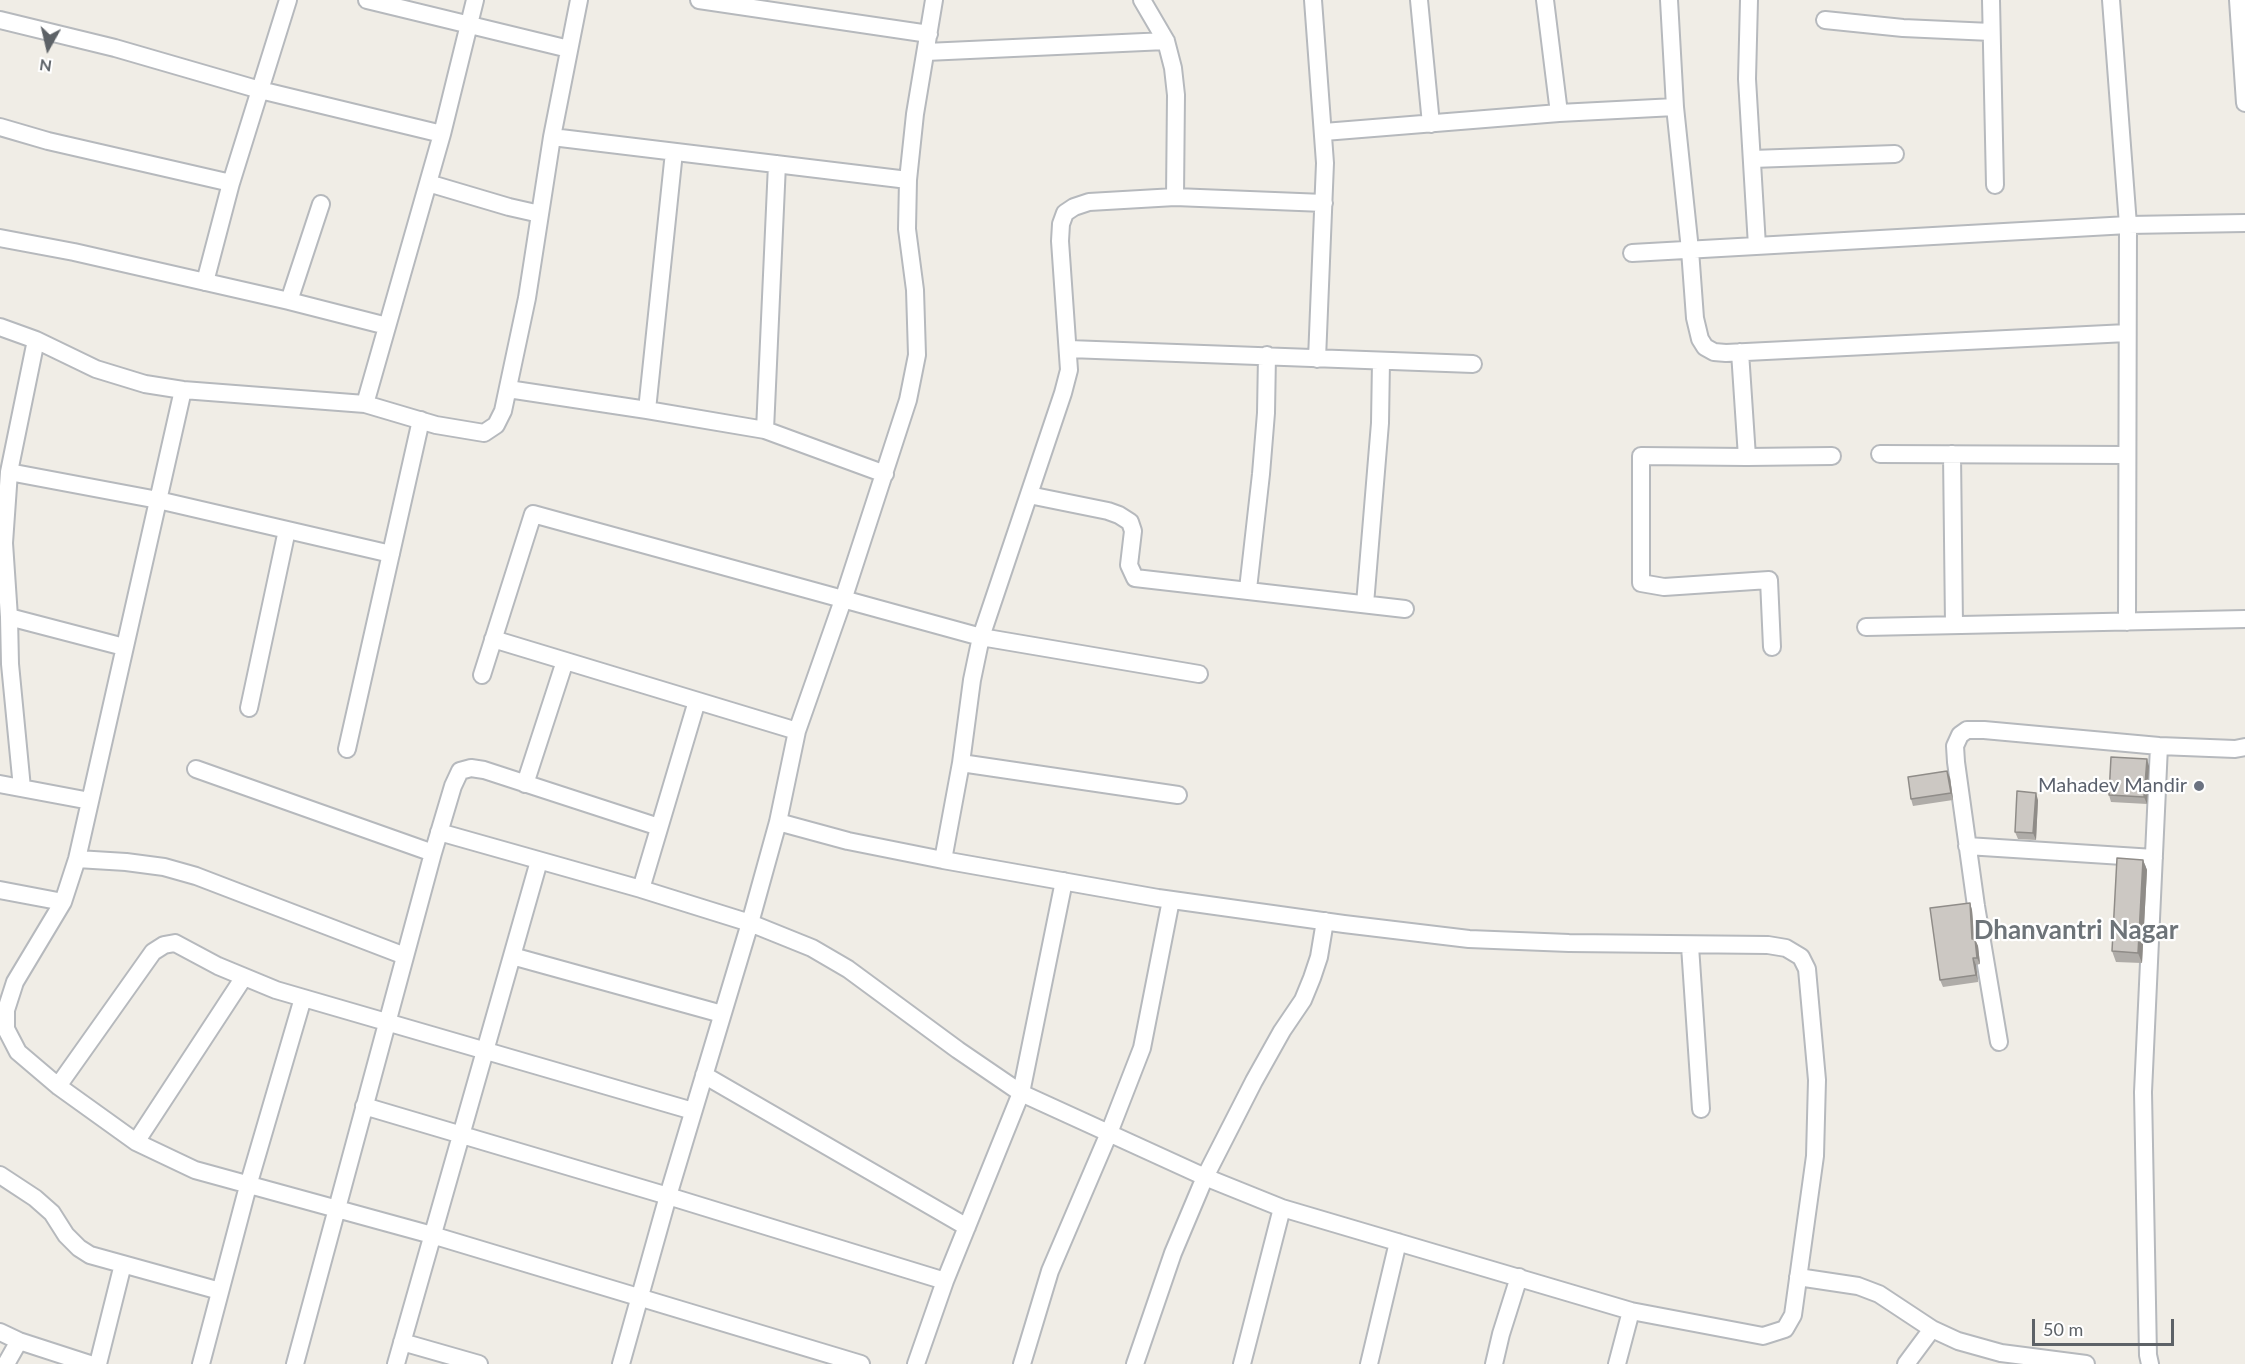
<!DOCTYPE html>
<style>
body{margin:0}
#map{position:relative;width:2245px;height:1364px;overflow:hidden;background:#f0ede6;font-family:Lato,sans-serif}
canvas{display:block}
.north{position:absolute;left:18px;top:18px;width:60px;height:60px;-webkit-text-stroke:4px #fff;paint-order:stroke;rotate:188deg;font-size:16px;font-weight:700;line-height:24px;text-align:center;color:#5d6267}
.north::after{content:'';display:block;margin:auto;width:21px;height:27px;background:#5d6267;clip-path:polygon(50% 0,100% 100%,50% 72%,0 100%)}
.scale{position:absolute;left:2032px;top:1319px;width:142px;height:27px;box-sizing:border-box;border:3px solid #5d6267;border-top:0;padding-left:8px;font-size:18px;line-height:21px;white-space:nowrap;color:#5d6267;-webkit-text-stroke:4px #fff;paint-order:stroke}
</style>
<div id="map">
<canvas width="2245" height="1364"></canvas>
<div class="north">N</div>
<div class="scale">50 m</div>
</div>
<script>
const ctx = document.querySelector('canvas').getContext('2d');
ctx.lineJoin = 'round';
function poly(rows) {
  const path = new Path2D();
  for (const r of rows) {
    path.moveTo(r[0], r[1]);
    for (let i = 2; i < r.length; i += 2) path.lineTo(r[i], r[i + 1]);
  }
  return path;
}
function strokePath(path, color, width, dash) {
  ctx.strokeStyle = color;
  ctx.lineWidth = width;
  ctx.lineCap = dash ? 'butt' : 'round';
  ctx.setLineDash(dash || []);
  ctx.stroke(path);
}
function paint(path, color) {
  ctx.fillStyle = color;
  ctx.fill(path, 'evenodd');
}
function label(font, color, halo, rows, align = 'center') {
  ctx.font = font + ' Lato,sans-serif';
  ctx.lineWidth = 4.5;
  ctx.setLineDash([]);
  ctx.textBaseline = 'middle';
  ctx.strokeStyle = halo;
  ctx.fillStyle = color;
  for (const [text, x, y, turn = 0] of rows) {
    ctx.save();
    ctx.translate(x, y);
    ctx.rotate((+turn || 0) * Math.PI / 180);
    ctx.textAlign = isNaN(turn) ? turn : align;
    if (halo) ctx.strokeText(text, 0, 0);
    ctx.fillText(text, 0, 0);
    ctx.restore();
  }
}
const minor = poly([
 [367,0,569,49],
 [699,0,929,34],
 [1142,0,1166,41,1173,68,1176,95,1175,197],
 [1313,0,1325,163,1317,359],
 [1419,0,1431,124],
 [1545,0,1559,113],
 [1669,0,1675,107,1690,250,1695,318,1700,339,1705,347,1714,352,1726,353,2127,333],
 [1749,0,1747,79,1757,246],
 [1991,0,1995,185],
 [2111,0,2128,225,2127,622],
 [2238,0,2245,103],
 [0,20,115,48,260,90,442,134],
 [1825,20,1903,28,1991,32],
 [926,52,1166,41],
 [0,127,48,141,231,183],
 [1324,132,1559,113,1675,107],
 [552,137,908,180],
 [1752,159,1895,154],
 [428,183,509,207,540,214],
 [0,238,74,252,289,301,387,326],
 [1632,253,2128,225,2245,223],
 [205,282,231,183,288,0],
 [289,301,321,204],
 [0,327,36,340,96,369,145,384,183,390,365,404,436,425,484,433,496,425,503,411,527,298,552,137,579,0],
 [1069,349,1473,364],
 [1740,352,1747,457,1641,456,1641,583,1664,587,1769,580,1772,647],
 [508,389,647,410,765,430,885,474],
 [183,390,77,859,63,902,15,982,6,1010,6,1029,18,1052,58,1086,136,1142,195,1170,432,1235,861,1364],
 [365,404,442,134,475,0],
 [647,410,674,152],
 [765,430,777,164],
 [1880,454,2127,455],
 [1952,454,1954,625],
 [1747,457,1832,456],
 [9,472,158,500,391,554],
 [1029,495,1108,511,1119,515,1130,522,1133,531,1129,565,1135,578,1405,609],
 [1248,589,1261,474,1266,413,1267,355],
 [1365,604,1380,423,1381,361],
 [9,617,124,647],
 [1866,627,2245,619],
 [493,639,797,731],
 [482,675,533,514,981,637,1199,674],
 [249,708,287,530],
 [347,749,421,420],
 [961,763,1178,795],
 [196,769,433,853],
 [0,784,90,801],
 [525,784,565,661],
 [22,788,10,664,9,617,4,543,9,472,36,340],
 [439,832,641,889,750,923,812,948,848,969,958,1050,1021,1093,1205,1177,1282,1208,1631,1311,1763,1336,1785,1329,1793,1315,1815,1156,1817,1080,1807,969,1801,957,1786,948,1768,945,1569,943,1469,939,1344,924,1158,898,943,860,848,841,778,822],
 [1967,846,2154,858],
 [77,859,126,862,164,867,196,876,405,956],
 [943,860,961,763,972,680,981,637,1063,393,1069,370,1060,241,1061,224,1065,213,1074,207,1089,202,1175,197,1324,203],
 [641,889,697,701],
 [0,890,63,902],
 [1690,946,1701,1109],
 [512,956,722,1014],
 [1999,1042,1976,906,1956,762,1955,746,1960,735,1967,730,1984,730,2159,746,2235,749,2245,747],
 [704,1075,967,1227],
 [58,1086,153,952,164,945,175,943,218,966,276,990,693,1111],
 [364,1106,668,1196,945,1281],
 [136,1142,244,977],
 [0,1175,35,1198,52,1213,66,1235,79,1248,90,1255,220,1291],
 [1798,1277,1858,1286,1879,1294,1932,1329,1958,1341,2001,1353,2086,1364],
 [0,1332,19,1341,90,1364],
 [402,1342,479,1364],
 [6,1364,19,1341],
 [98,1364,123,1264],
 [201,1364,248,1186,303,998],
 [295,1364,433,853,453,786,460,771,471,768,484,770,659,827],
 [396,1364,539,861],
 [621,1364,668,1196,750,923,778,822,797,731,843,600,908,400,917,355,915,290,907,229,908,180,915,114,934,0],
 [916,1364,945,1281,1021,1093,1064,881],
 [1022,1364,1050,1271,1109,1133,1142,1048,1171,900],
 [1135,1364,1173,1253,1205,1177,1254,1081,1282,1031,1303,1000,1312,978,1319,957,1325,921],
 [1242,1364,1282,1208],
 [1369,1364,1398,1242],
 [1494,1364,1501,1334,1519,1277],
 [1617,1364,1631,1311],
 [1906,1364,1932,1329],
 [2150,1364,2148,1355,2143,1092,2159,746]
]);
strokePath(minor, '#b6b9bd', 20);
strokePath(minor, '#fff', 16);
paint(poly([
 [2149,766,2147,804,2111,802,2109,795],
 [1947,771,1950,778,1953,800,1913,806,1911,799],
 [2038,800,2036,840,2018,839,2015,832],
 [2143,860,2147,870,2142,963,2116,962,2112,951],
 [1970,903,1972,910,1974,939,1978,946,1980,964,1976,965,1978,982,1943,987,1940,980]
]), '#afaca8');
paint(poly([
 [2147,759,2149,766,2147,804,2144,797],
 [1947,771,1950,778,1953,800,1951,793],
 [2036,793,2038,800,2036,840,2033,833],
 [2143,860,2147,870,2142,963,2138,953],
 [1970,903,1972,910,1975,946,1972,939],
 [1975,939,1978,946,1980,964,1977,958],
 [1973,958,1976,965,1978,982,1976,975]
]), '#8f8c88');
const building = poly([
 [2111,757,2147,759,2144,797,2109,795,2111,757],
 [1947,771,1951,793,1911,799,1908,777,1947,771],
 [2017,791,2036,793,2033,833,2015,832,2017,791],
 [2117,858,2143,860,2138,953,2112,951,2117,858],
 [1970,903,1972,939,1975,939,1977,958,1973,958,1976,975,1940,980,1930,908,1970,903]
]);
paint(building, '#ccc8c3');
strokePath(building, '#8f8c88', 1.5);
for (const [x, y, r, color] of [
 [2199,786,6,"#6b7280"]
]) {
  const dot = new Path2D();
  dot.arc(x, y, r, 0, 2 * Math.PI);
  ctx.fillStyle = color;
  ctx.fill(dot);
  strokePath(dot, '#fff', 2);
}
label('20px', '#5b616d', '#fff', [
 ["Mahadev Mandir",2187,786]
], 'right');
label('bold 26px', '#6e7479', '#fff', [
 ["Dhanvantri Nagar",2076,931]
]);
</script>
